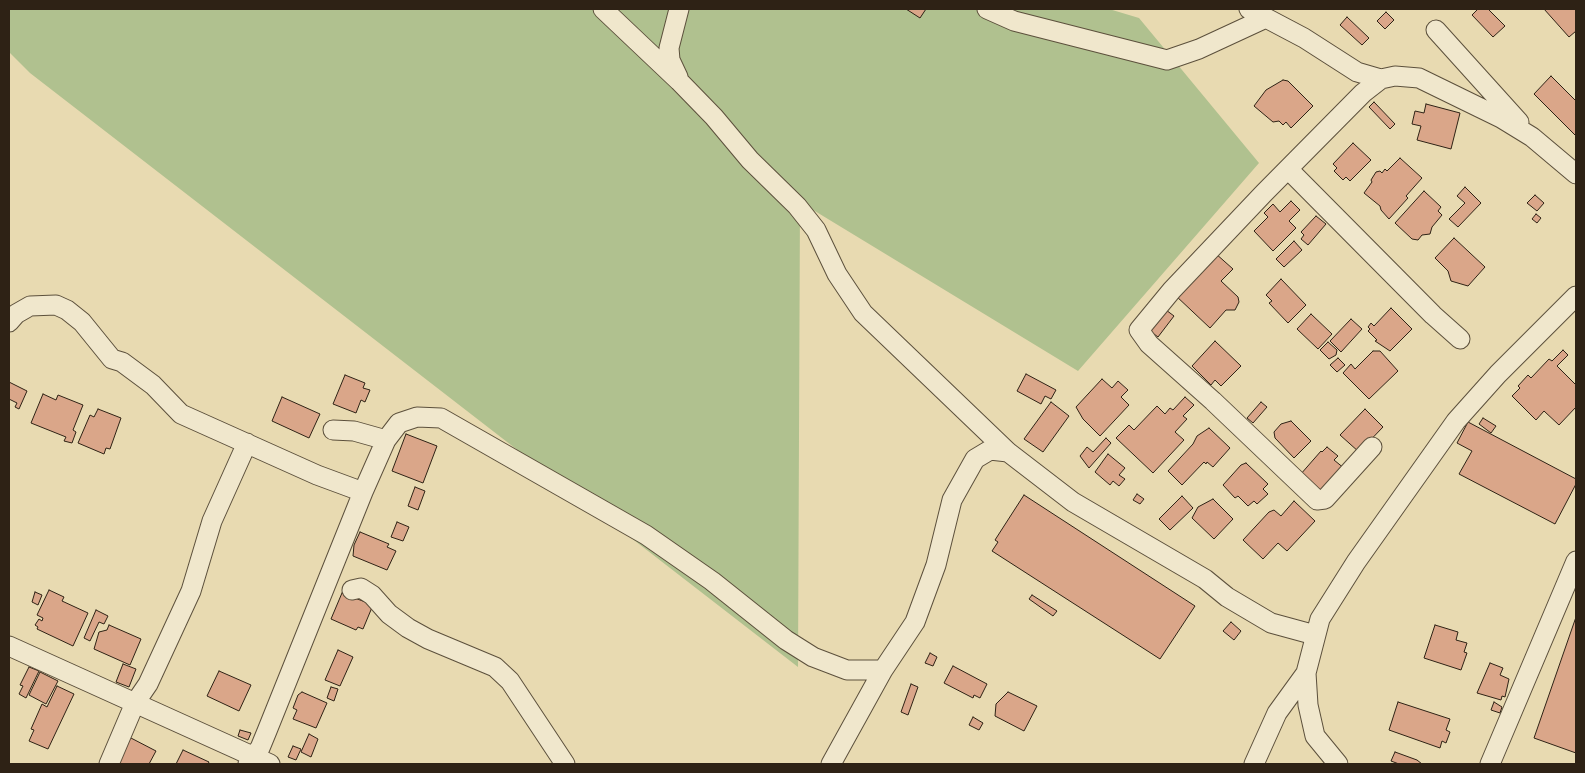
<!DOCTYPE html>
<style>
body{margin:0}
#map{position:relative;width:1585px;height:773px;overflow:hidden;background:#e8dab1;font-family:Alegreya,serif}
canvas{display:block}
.frame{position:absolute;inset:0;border:10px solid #2e2215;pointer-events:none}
</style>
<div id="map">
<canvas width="1585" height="773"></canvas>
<div class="frame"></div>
</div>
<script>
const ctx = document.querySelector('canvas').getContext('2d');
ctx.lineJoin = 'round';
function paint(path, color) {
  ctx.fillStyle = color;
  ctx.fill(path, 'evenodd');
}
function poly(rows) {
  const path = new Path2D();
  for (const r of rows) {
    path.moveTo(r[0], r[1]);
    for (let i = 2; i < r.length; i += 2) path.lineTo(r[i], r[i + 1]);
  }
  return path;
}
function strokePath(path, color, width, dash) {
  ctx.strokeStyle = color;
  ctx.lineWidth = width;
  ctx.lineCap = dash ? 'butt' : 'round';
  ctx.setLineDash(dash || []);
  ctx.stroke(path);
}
paint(poly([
 [9,9,1109,9,1139,18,1259,163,1078,371,800,202,798,667,30,73,9,52]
]), '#b0c18f');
const building = poly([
 [906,9,926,9,920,18,906,9],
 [1478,9,1488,9,1505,26,1493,37,1472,15,1478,9],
 [1544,9,1576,9,1576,31,1569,37,1544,9],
 [1386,12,1394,20,1385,29,1377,21,1386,12],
 [1347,17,1369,38,1362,45,1340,25,1347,17],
 [1551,76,1576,101,1576,136,1534,94,1551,76],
 [1283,80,1288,81,1313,106,1291,128,1286,122,1283,125,1279,121,1273,122,1254,106,1266,90,1283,80],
 [1374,102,1395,124,1390,129,1369,107,1374,102],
 [1426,104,1460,113,1451,149,1417,140,1421,126,1412,124,1415,111,1424,113,1426,104],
 [1353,143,1371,160,1350,181,1346,177,1343,180,1334,171,1337,168,1333,164,1353,143],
 [1400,158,1422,178,1406,196,1408,198,1389,219,1381,210,1380,206,1364,193,1372,182,1371,180,1376,172,1380,171,1382,173,1385,169,1387,171,1400,158],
 [1465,187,1481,203,1458,227,1449,219,1465,203,1457,196,1465,187],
 [1424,191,1441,207,1438,211,1442,215,1432,227,1430,234,1422,235,1418,240,1412,239,1395,223,1424,191],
 [1535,195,1544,203,1537,211,1527,203,1535,195],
 [1291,201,1300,210,1289,221,1296,228,1273,251,1254,231,1268,217,1264,213,1273,204,1280,212,1291,201],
 [1536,214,1541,218,1537,223,1532,219,1536,214],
 [1316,216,1326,224,1308,245,1301,239,1304,235,1301,232,1316,216],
 [1454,238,1485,267,1468,286,1451,281,1448,271,1435,258,1454,238],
 [1294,241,1302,250,1284,267,1276,259,1294,241],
 [1215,253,1233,269,1221,281,1238,297,1239,302,1235,310,1226,310,1210,328,1175,295,1215,253],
 [1281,279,1306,305,1288,323,1269,303,1272,301,1266,295,1281,279],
 [1391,308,1412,329,1390,351,1375,341,1377,340,1368,331,1370,329,1368,327,1371,323,1374,326,1391,308],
 [1166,310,1174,316,1158,337,1150,331,1166,310],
 [1311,314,1332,334,1318,349,1297,329,1311,314],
 [1351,319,1362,329,1341,352,1330,341,1351,319],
 [1215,341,1241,366,1221,386,1215,380,1211,385,1192,366,1215,341],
 [1328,342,1337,350,1336,355,1329,359,1320,350,1328,342],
 [1563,350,1568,355,1557,366,1576,385,1576,407,1559,425,1544,411,1536,420,1512,396,1520,388,1518,386,1528,375,1531,378,1549,359,1552,361,1563,350],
 [1373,351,1380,351,1398,371,1369,399,1343,373,1351,364,1355,369,1373,351],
 [1338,358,1345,365,1337,372,1330,365,1338,358],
 [1026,374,1056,390,1051,399,1045,396,1041,404,1017,391,1026,374],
 [345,375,365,383,363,388,370,390,365,402,361,400,356,413,333,404,345,375],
 [1102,379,1112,388,1118,381,1128,390,1121,397,1129,405,1100,436,1083,419,1076,407,1102,379],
 [9,382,27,391,19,409,15,407,17,403,9,399,9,382],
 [43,394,56,400,58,395,83,405,73,430,76,432,72,443,64,441,66,437,31,423,43,394],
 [282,397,320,414,309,438,272,421,282,397],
 [1185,397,1194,405,1183,416,1187,419,1175,432,1184,440,1153,473,1116,438,1129,425,1134,430,1157,406,1165,414,1170,408,1173,410,1185,397],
 [1051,402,1069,416,1043,452,1024,439,1051,402],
 [1261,402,1267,407,1253,423,1247,418,1261,402],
 [98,409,121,418,110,449,106,448,104,454,78,443,90,415,94,417,98,409],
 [1365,409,1383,427,1359,452,1340,435,1365,409],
 [1483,418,1496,426,1491,433,1479,424,1483,418],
 [1291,421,1311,441,1294,458,1275,438,1274,432,1281,424,1291,421],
 [1468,422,1576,479,1576,484,1555,524,1459,474,1472,451,1457,443,1468,422],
 [1209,428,1230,448,1213,467,1207,462,1206,464,1204,462,1182,485,1168,471,1193,444,1197,436,1209,428],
 [406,434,437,446,423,483,392,471,406,434],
 [1106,438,1111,443,1089,468,1080,456,1087,447,1093,452,1106,438],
 [1327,447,1338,456,1334,460,1345,469,1324,493,1321,490,1318,493,1300,475,1321,451,1322,452,1327,447],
 [1108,454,1125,468,1119,475,1125,479,1119,486,1113,481,1110,485,1095,472,1108,454],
 [1246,463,1268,484,1263,489,1268,494,1257,504,1254,501,1248,506,1238,496,1235,498,1223,485,1241,465,1246,463],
 [415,487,425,491,418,510,408,506,415,487],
 [1137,494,1144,499,1140,504,1133,500,1137,494],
 [1024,495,1195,606,1160,659,992,551,998,542,995,540,1024,495],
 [1182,496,1193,508,1170,530,1159,519,1182,496],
 [1213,499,1233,519,1214,539,1192,518,1198,507,1213,499],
 [1294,501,1315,521,1287,551,1278,543,1263,559,1243,540,1269,512,1274,510,1281,516,1294,501],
 [397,522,409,527,403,541,391,537,397,522],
 [360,532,389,544,387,547,396,551,387,570,353,556,354,545,360,532],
 [49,590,64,597,62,601,88,613,73,646,37,629,38,627,35,625,39,619,42,621,43,618,37,615,49,590],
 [35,592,42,595,38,605,32,602,35,592],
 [342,593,373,605,363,629,358,627,356,630,331,619,342,593],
 [1032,595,1057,611,1053,616,1029,599,1032,595],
 [96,610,108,616,104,624,99,622,90,641,84,638,96,610],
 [1576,617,1576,753,1534,738,1576,617],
 [1231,622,1241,631,1234,640,1223,631,1231,622],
 [109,625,141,639,130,665,94,649,99,632,107,630,109,625],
 [1435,625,1458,632,1456,640,1467,643,1464,652,1467,653,1461,670,1424,658,1435,625],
 [338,650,353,657,340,686,325,680,338,650],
 [930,653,937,657,933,666,925,663,930,653],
 [1490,663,1503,668,1500,675,1509,679,1505,697,1502,696,1501,700,1477,693,1490,663],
 [123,664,136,669,129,687,116,682,123,664],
 [953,666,987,684,980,698,974,695,973,698,944,683,953,666],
 [29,667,39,671,26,698,19,694,23,686,20,685,29,667],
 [219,671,251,685,239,711,207,696,219,671],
 [40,672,58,681,46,704,29,695,40,672],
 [911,684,918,687,908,715,901,712,911,684],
 [57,686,74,694,48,749,29,741,34,730,31,729,42,704,47,707,57,686],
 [331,687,338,689,334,701,327,698,331,687],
 [302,692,327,703,316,728,293,719,297,710,293,708,298,695,302,692],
 [1008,692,1037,706,1024,731,995,716,996,704,1008,692],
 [1398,702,1450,719,1446,730,1450,732,1446,743,1442,741,1440,748,1389,730,1398,702],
 [1494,702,1502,707,1500,713,1491,710,1494,702],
 [973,717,983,723,979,730,969,725,973,717],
 [240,730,251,733,248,740,238,736,240,730],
 [309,734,318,739,311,757,301,752,309,734],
 [129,737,156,751,149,764,115,764,129,737],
 [293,746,301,749,296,760,288,757,293,746],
 [183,750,209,762,208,764,176,764,183,750],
 [1395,752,1417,760,1422,764,1399,764,1391,761,1395,752]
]);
paint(building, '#daa689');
strokePath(building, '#2e2215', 1);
const minor = poly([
 [603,9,679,81,714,117,750,160,797,206,816,230,837,274,863,313,1008,452,1073,502,1205,579,1227,597,1271,623,1315,635],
 [987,9,1014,21,1167,60,1199,49,1266,18],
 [1249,9,1304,38,1357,72,1381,79],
 [1436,30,1519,122],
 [678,77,670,60,669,48,679,9],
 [1288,169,1433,315,1460,339],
 [9,322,16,314,30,306,56,305,67,310,82,322,112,359,122,362,153,385,181,414,317,475,363,492],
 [333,430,354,431,386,440],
 [1372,447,1325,499,1317,500,1213,401,1149,344,1139,330,1172,290,1264,193,1363,93,1381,79,1395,76,1419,78,1501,118,1532,137,1576,174],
 [352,590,361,588,372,595,389,614,408,628,428,639,495,667,510,681,565,764],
 [9,646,270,764],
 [109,764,135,703,148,684,191,591,212,521,247,443],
 [248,764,260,748,267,731,363,492,386,440,399,423,417,417,441,418,646,535,712,581,786,640,813,657,847,670,883,670],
 [831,764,883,670,915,622,936,565,952,500,975,459,990,450,1008,452],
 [1254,764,1277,713,1306,673],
 [1338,764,1315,736,1308,705,1306,673,1320,619,1356,562,1456,421,1498,374,1576,296],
 [1490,764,1576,561]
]);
strokePath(minor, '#5c503c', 21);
strokePath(minor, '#f0e7cc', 19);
</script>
